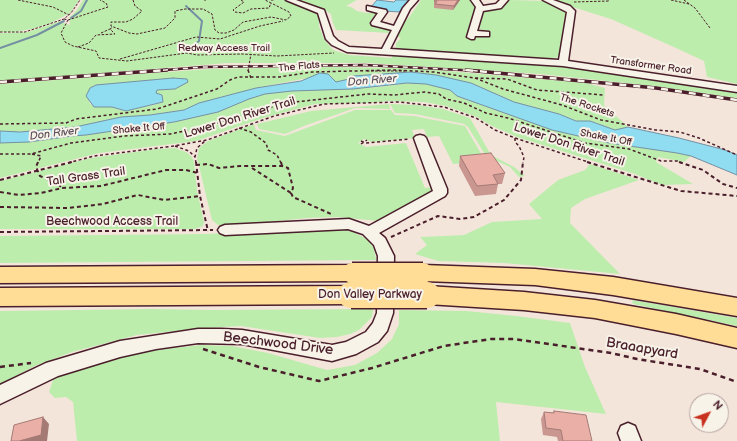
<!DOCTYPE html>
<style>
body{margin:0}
#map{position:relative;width:737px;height:441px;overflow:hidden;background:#f4e5db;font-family:"Balsamiq Sans",sans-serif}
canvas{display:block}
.north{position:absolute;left:689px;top:393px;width:40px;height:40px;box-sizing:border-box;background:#f7f3e8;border:1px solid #b29e9c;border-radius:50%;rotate:49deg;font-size:11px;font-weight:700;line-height:16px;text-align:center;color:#4a1f2b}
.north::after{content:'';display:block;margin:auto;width:14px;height:18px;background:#c8321e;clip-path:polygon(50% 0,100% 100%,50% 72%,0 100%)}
</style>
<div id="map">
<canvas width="737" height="441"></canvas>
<div class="north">N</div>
</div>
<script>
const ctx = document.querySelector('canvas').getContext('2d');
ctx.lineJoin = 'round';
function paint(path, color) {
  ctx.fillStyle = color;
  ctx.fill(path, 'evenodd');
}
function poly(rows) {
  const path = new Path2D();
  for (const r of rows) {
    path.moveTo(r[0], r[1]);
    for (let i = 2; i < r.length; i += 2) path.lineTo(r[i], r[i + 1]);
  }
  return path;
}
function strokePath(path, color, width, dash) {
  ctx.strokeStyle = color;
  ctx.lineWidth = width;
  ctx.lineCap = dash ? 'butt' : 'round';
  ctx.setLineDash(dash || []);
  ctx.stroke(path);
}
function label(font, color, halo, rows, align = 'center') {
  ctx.font = font + ' "Balsamiq Sans",sans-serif';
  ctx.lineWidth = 4;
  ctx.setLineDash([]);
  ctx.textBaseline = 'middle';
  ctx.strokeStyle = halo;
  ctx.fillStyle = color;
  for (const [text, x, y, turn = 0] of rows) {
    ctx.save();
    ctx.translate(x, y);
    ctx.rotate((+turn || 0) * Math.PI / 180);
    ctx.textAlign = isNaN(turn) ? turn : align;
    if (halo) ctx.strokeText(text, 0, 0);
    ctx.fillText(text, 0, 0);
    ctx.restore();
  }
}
paint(poly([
 [0,0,79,0,70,13,51,23,32,29,15,32,0,32],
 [83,0,285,0,314,10,319,15,319,26,324,39,333,50,349,55,392,58,393,53,564,64,737,91,737,98,653,86,540,74,368,63,228,63,0,81,0,33,28,32,60,21,63,21,63,23,70,25,69,18,77,10],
 [297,0,357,0,346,6,351,7,357,11,367,13,376,12,381,13,376,26,390,30,389,33,336,30,333,23,331,14,323,9],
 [421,0,474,0,478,5,467,38,473,39,474,36,489,36,490,33,475,27,480,11,501,6,509,0,546,1,568,12,567,17,563,18,566,20,563,47,559,57,540,60,396,50,396,43,401,38,396,36,402,25,410,16],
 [550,0,737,0,737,84,707,77,704,61,676,48,611,19],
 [319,67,413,68,586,83,605,88,604,105,628,127,615,130,590,121,577,121,559,114,514,102,471,83,423,73,353,76,349,79,336,82,328,74,256,88,199,103,184,110,150,115,121,117,75,127,45,130,14,132,0,131,0,84,209,69],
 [173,78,187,79,175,89,157,90,156,93,162,95,163,102,154,105,123,111,112,107,97,107,90,104,89,100,90,88,96,85],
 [409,83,426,84,450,90,457,96,552,130,609,143,677,153,691,156,684,162,658,157,656,162,693,184,662,185,635,174,517,137,492,126,477,117,446,106,424,102,390,101,367,103,315,104,263,118,196,141,99,153,0,178,0,143,86,135,174,122,218,112,249,99,265,94,292,91,378,87],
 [389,104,390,109,355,108,304,126,285,134,259,129,257,124,311,111],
 [390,104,417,105,443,109,470,118,491,155,514,167,525,176,519,177,510,167,486,156,468,127,464,124,415,114,395,113],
 [355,110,391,110,395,115,414,116,465,126,483,157,465,163,453,164,439,136,427,137,424,129,412,130,415,138,372,142,364,139,358,143,366,147,406,143,425,188,435,187,434,193,379,221,337,217,307,218,228,226,218,225,212,220,197,158,199,148,208,141,254,124,256,130,285,136],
 [175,148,186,152,191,156,194,161,197,191,204,222,203,226,195,229,0,229,0,181,91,158,157,149],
 [590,164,639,180,585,199,571,208,570,223,620,274,504,263,438,261,415,254,427,245,420,237,464,235,492,222,542,219,529,204,558,180,585,170],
 [334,228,353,232,367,239,374,248,376,260,0,263,0,236,206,234],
 [632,300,737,318,737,326,633,304],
 [151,309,211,310,373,309,372,317,359,330,350,334,337,337,320,338,241,326,207,328,137,335,72,352,35,366,0,384,0,311],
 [399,310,467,311,516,316,570,323,585,367,606,414,496,402,500,441,77,441,73,402,66,397,55,398,49,392,55,374,109,359,157,350,201,345,232,346,268,353,327,370,355,365,377,353,392,339,399,324]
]), '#bdedad');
const water = poly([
 [377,0,394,2,396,0,410,0,399,12,385,11,370,8,377,0],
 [411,72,436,75,471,83,514,102,559,114,576,121,590,121,615,130,628,127,679,138,725,150,737,155,737,175,691,156,677,153,609,143,552,130,457,96,450,90,426,84,407,83,353,89,292,91,265,94,249,99,218,112,174,122,86,135,72,136,29,142,0,143,0,131,20,132,75,127,121,117,150,115,184,110,199,103,256,88,301,81,320,73,328,74,336,82,349,79,353,76,411,72],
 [173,78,187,79,188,82,175,89,157,90,156,93,162,95,163,102,126,111,112,107,94,107,86,96,90,88,96,85,173,78]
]);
paint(water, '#90dcf1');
strokePath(water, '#7490a2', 1);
strokePath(poly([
 [186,6,202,21,199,41,186,52],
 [71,18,81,11,87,0],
 [0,48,37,35,64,21]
]), '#7490a2', 2);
const minor = poly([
 [286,0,296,0,324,10,333,36,338,41,349,47,382,49,392,30,372,25,371,23,378,13,367,10,367,6,386,10,387,12,380,22,394,26,403,8,410,0,418,0,410,9,390,49,559,60,567,12,543,0,553,0,570,6,575,11,568,61,737,86,737,92,563,66,347,52,332,45,326,39,318,13,286,0],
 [471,0,479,0,483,6,496,4,500,0,508,0,501,8,483,11,477,31,489,32,489,36,475,36,474,39,471,39,467,37,476,7,471,0],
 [420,135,424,136,426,138,447,189,447,193,445,196,379,233,385,238,394,256,393,313,387,331,378,342,356,354,332,361,242,344,198,343,156,349,120,357,58,376,0,404,0,385,46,363,120,341,198,329,221,329,242,330,332,345,346,342,366,332,373,323,377,313,378,256,374,245,363,234,348,229,225,235,220,233,218,230,220,227,225,225,349,219,369,226,433,191,414,138,416,136,420,135],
 [628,423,635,426,641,441,621,441,618,433,621,426,628,423]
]);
const highway = poly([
 [352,265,360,267,363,273,360,279,352,281,0,283,0,267,352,265],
 [423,265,535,269,613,277,737,298,737,316,613,295,535,285,423,281,415,279,412,273,415,267,423,265],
 [351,286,359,289,363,295,359,301,351,304,0,306,0,288,351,286],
 [427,286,524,292,595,300,676,314,737,328,737,348,676,334,595,318,524,310,427,304,419,301,415,295,419,289,427,286]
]);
strokePath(minor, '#4a1f2b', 3);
strokePath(highway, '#4a1f2b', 3);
strokePath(poly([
 [18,0,53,7,69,15],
 [133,0,135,6,142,11,133,19,126,22,111,22,111,26,129,33,137,34,165,28,175,18,175,11,185,9,203,9,212,14,215,30,219,33,226,33,234,30,243,22,271,17,286,20,291,16,289,12,271,3],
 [204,0,206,0],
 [241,0,244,2,233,10,235,12,243,13,251,9,269,8,271,3,265,0],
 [271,0,275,0],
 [671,0,689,4],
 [684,0,695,8,710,28],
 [574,2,609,1,608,0],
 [64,19,68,20,61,33,65,42,73,46,96,51,99,58,127,61,187,53,197,55,242,54,277,56,334,53],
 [68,20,108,7,106,3,100,0],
 [0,32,25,32,64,19,71,13,80,0],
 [101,33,110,29],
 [78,47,89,43,96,35,115,34,110,29,113,27],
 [120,59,196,37,220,39,260,26,283,21],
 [248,71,251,54],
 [367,71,407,71]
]), '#4a1f2b', 1, [2.5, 1.5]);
strokePath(poly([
 [248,70,251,78],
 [475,78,503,89,562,105,601,120,656,130,680,132,699,138,737,155],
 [0,124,66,123,76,119,157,109,217,89,230,80,238,77,279,77,312,72,394,70,434,72,474,78,507,79,537,90,604,95],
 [239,128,251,132,266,143,268,150,277,155,281,163],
 [515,138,515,142,519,146,524,157,523,163],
 [361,141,366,143,409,139],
 [361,144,367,140],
 [175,146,189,151,195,157],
 [0,154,31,154,71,143,124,136,170,134,208,126,259,110,295,102,368,94,394,95,425,92,439,94,446,99,464,103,486,113,508,118,585,143,629,149,661,161,677,161,682,163],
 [32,154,41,156,38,163],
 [68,163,94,156,174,146,207,140,274,116,324,104,399,102,444,107,476,118,495,130,515,138,591,163],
 [196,163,195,157,197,148,205,141]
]), '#4a1f2b', 1.5, [3, 2.5]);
strokePath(poly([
 [38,162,36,167,40,176,58,184,62,188],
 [196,162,200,196,208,231],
 [281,162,282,166],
 [587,162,681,191,737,196],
 [679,162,703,170,723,184,737,188],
 [196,165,208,164,219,168,240,166,282,166,288,168,293,188,291,193,293,197,331,214],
 [252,168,291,193],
 [0,180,72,162],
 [0,192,19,195,41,193,62,188,101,186,166,170,186,170,198,173],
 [0,207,68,208,103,204,138,195,164,200,200,196],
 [0,232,213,230],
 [391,237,438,216,460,219,474,217,504,200,521,180,523,162]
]), '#4a1f2b', 2, [4, 3]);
strokePath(poly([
 [203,349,259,367,319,381,372,368,444,346,491,339,514,339,611,353,637,359,700,369,737,382],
 [0,367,31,363]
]), '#4a1f2b', 2.5, [5, 4]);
paint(minor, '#f7f3e8');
paint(highway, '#ffdd96');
const railFar1 = poly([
 [153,71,203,67,365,65,480,71]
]);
const rail = poly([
 [466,70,656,88,737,100],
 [0,82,167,70]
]);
strokePath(railFar1, '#4a1f2b', 2.5);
strokePath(rail, '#4a1f2b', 3.5);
strokePath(railFar1, '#f7f3e8', 1.5, [5]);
strokePath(rail, '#f7f3e8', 2.5, [7]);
const highwayBridgeFar1 = poly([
 [352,273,423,273]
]);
const highwayBridge = poly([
 [351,295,427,295]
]);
strokePath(highwayBridgeFar1, '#4a1f2b', 23, []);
strokePath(highwayBridge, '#4a1f2b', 29, []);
strokePath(highwayBridgeFar1, '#ffdd96', 20);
strokePath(highwayBridge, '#ffdd96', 26);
paint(poly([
 [435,0,460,0,453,10,434,8,434,1],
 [460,156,505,173,502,184,498,184,496,194,475,196,459,166],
 [554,411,592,441,558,441,557,437,543,435,541,419,544,412,553,413]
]), '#c99690');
paint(poly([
 [458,0,460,0,453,10,454,6],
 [43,417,49,424,47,441,19,441]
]), '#a47a75');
const building = poly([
 [435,0,458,0,454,6,435,4,437,1,434,1,435,0],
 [491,153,505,173,493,175,498,184,477,186,460,156,491,153],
 [554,411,586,415,592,441,563,441,561,430,546,428,544,412,554,413,554,411],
 [43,417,41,435,19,441,11,441,14,425,43,417]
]);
paint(building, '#eaafa7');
strokePath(building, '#a47a75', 1);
label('10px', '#4a1f2b', '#f7f3e8', [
 ["Redway Access Trail",224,48],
 ["Transformer Road",651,66,8],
 ["The Flats",299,67,-5],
 ["The Rockets",587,106,18],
 ["Shake It Off",139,129,-5],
 ["Shake It Off",606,138,11]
]);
label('italic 11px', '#5c4e5c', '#f7f3e8', [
 ["Don River",372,81,-5],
 ["Don River",54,134,-7]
]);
label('12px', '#4a1f2b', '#f7f3e8', [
 ["Lower Don River Trail",240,118,-17],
 ["Lower Don River Trail",569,145,18],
 ["Tall Grass Trail",86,177,-8],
 ["Beechwood Access Trail",112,222],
 ["Don Valley Parkway",370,295]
]);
label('14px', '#4a1f2b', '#f7f3e8', [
 ["Beechwood Drive",278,344,7],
 ["Braaapyard",642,349,10]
]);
</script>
